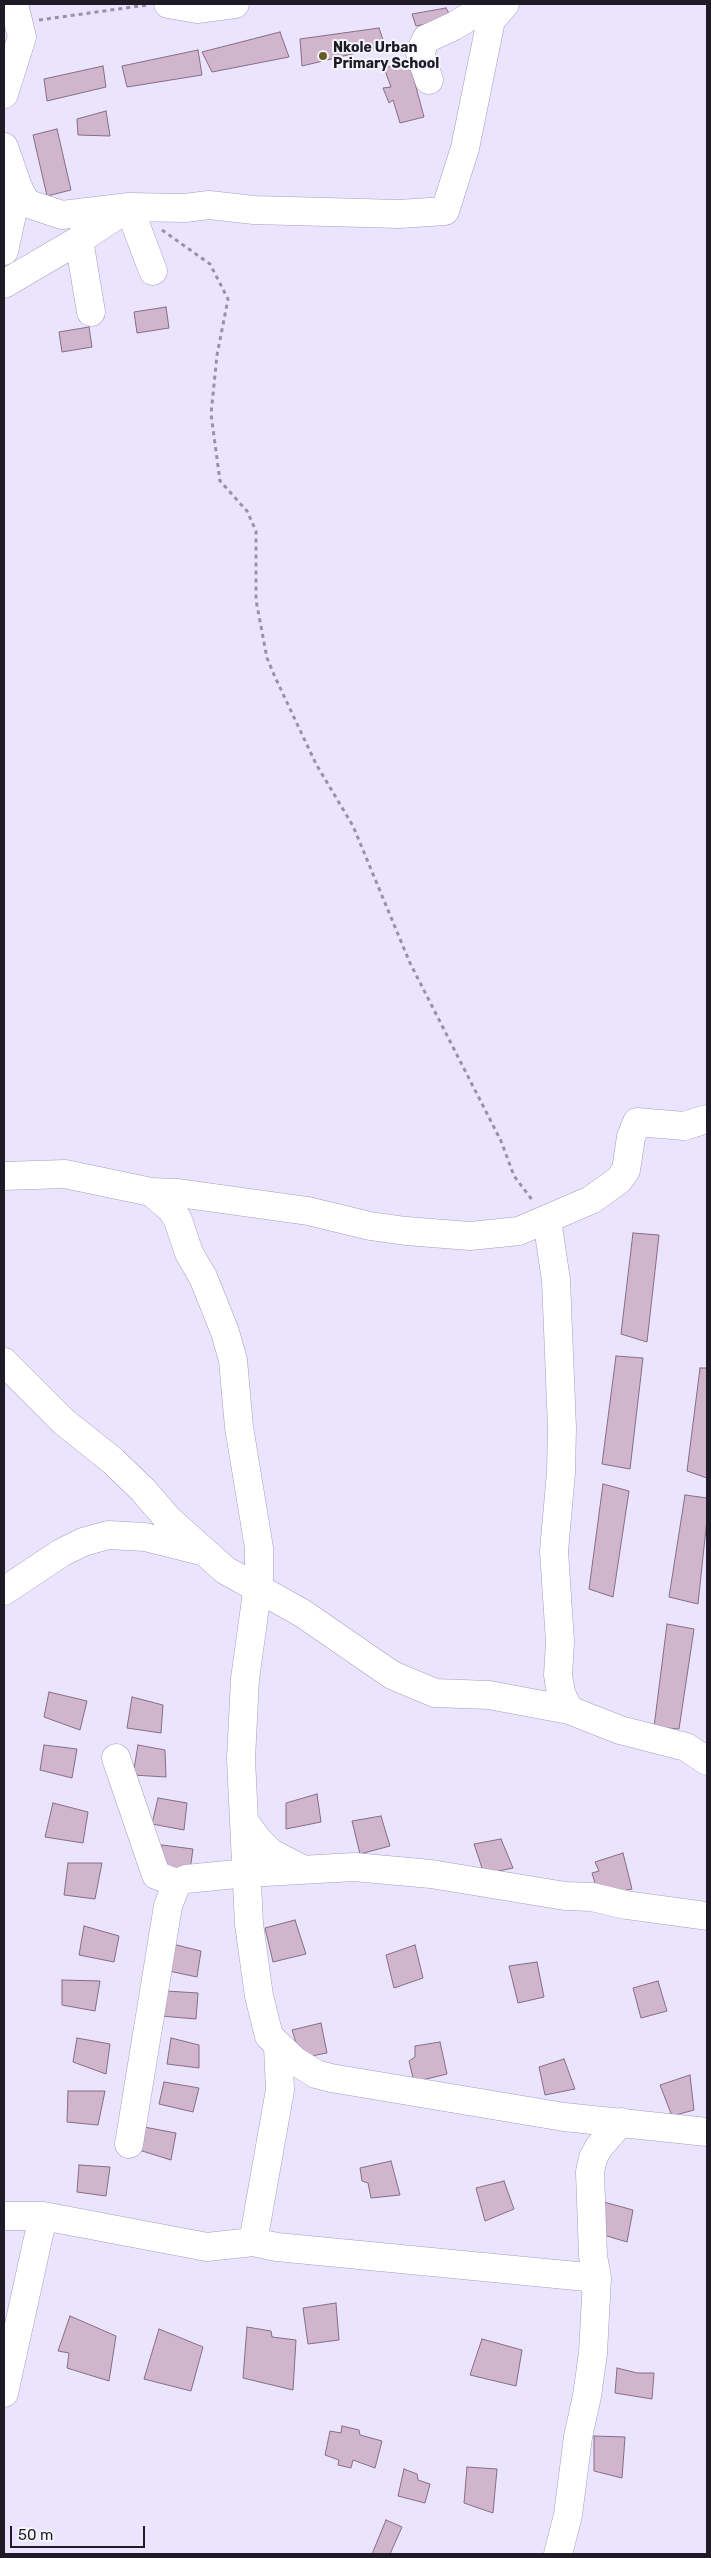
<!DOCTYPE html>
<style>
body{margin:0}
#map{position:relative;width:711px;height:2558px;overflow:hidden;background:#eae4fe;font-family:Rubik,sans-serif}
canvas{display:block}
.frame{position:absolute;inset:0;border:5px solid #1e1b27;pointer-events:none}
.scale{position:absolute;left:10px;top:2526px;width:135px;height:22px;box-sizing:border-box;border:2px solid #1e1b27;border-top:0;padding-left:6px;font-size:15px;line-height:18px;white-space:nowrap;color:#1e1b27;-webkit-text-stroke:4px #f6f4fb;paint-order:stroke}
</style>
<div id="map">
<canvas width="711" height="2558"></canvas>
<div class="frame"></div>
<div class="scale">50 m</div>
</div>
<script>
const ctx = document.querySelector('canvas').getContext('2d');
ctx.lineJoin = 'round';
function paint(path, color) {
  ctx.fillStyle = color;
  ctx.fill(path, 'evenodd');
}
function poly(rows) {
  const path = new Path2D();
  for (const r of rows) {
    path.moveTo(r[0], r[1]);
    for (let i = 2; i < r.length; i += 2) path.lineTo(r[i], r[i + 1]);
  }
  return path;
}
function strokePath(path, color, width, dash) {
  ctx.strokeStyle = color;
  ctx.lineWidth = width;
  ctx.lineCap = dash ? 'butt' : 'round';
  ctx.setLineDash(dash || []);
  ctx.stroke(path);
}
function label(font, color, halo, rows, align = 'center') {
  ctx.font = font + ' Rubik,sans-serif';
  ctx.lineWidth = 4;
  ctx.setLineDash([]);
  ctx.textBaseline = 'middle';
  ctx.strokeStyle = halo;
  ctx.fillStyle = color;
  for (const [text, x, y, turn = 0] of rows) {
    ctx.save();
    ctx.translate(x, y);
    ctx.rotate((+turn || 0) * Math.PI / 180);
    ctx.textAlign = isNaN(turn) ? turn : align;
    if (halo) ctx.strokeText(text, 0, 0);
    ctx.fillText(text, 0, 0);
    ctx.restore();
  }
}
const building = poly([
 [446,8,452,19,416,26,412,14,446,8],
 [379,28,385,46,302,66,300,39,379,28],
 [280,32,289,57,212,72,202,52,280,32],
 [198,50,202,75,127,87,122,66,198,50],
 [409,61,424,117,400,123,393,100,389,103,383,88,391,87,384,68,409,61],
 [103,66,106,87,47,101,44,79,103,66],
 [106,111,110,136,78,135,77,119,106,111],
 [57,129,71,190,47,196,33,135,57,129],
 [166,307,169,328,137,333,134,312,166,307],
 [89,327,92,347,62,352,59,332,89,327],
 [633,1233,659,1235,647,1342,621,1334,633,1233],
 [616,1356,643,1358,630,1469,602,1464,616,1356],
 [700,1368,707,1368,707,1478,687,1471,700,1368],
 [603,1484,629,1491,613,1597,589,1589,603,1484],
 [685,1495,707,1498,707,1519,698,1604,669,1597,685,1495],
 [667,1624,694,1629,679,1729,654,1727,667,1624],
 [49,1692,87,1701,80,1730,44,1717,49,1692],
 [132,1697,163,1705,161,1733,127,1728,132,1697],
 [44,1745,77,1749,72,1778,40,1770,44,1745],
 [138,1745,165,1750,166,1777,133,1775,138,1745],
 [317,1794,321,1822,286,1829,286,1803,317,1794],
 [158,1798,187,1803,184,1830,152,1824,158,1798],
 [53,1803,88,1812,83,1843,45,1837,53,1803],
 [381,1816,390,1846,360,1854,352,1821,381,1816],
 [501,1839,513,1868,484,1874,474,1844,501,1839],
 [162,1845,193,1849,189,1877,158,1876,162,1845],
 [623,1853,632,1889,599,1896,592,1873,599,1871,595,1862,623,1853],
 [68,1863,102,1863,95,1899,64,1895,68,1863],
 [295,1920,306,1954,273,1962,265,1928,295,1920],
 [84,1926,119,1936,114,1962,79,1955,84,1926],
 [172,1944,201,1951,197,1977,169,1971,172,1944],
 [415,1945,423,1978,394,1988,386,1955,415,1945],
 [537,1962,544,1997,518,2003,509,1966,537,1962],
 [62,1980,100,1981,95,2011,62,2005,62,1980],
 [658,1981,667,2011,641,2018,633,1988,658,1981],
 [166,1991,198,1993,196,2019,161,2016,166,1991],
 [321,2023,327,2053,301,2058,292,2030,321,2023],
 [77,2038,110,2044,106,2074,73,2062,77,2038],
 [171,2038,199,2045,199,2068,167,2064,171,2038],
 [440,2042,447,2074,414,2082,409,2061,415,2057,415,2046,440,2042],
 [564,2059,575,2089,545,2095,539,2067,564,2059],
 [690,2075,694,2110,672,2116,660,2085,690,2075],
 [164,2082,199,2088,193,2112,159,2104,164,2082],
 [68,2091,105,2091,98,2125,67,2122,68,2091],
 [144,2127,176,2133,171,2160,139,2150,144,2127],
 [391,2161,400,2195,371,2198,368,2183,362,2181,360,2168,391,2161],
 [79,2165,110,2167,106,2196,77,2192,79,2165],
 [504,2181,514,2209,485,2221,476,2188,504,2181],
 [604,2202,633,2210,627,2242,597,2233,604,2202],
 [336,2303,339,2340,308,2344,303,2308,336,2303],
 [70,2316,116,2336,109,2381,67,2368,69,2353,58,2351,70,2316],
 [247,2327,271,2331,272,2337,296,2340,293,2390,243,2378,247,2327],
 [159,2329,203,2347,191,2391,144,2379,159,2329],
 [482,2339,522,2350,516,2386,470,2375,482,2339],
 [617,2368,637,2373,654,2373,652,2399,615,2393,617,2368],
 [342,2426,359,2430,360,2435,382,2441,375,2468,353,2460,351,2468,338,2465,339,2460,325,2455,330,2431,341,2433,342,2426],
 [594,2436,625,2437,622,2478,594,2471,594,2436],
 [467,2467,497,2469,493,2513,464,2503,467,2467],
 [404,2469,417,2474,418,2480,430,2484,425,2503,398,2496,404,2469],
 [386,2520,402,2527,390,2554,372,2554,386,2520]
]);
paint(building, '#d0b5cd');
strokePath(building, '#866d84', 1);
const minor = poly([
 [168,4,197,9,235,4],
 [429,80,420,53,426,39,454,26,490,4],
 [4,94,22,37,14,4],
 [4,147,18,187,26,203,62,215,129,207,153,271],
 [79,240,91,312],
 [4,251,18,187],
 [4,284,79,240,129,207,185,208,209,205,254,210,399,214,445,211,465,148,491,20,505,4],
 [4,1176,65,1174,151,1192,171,1209,178,1220,189,1253,203,1277,225,1332,233,1360,239,1427,259,1548,259,1578,245,1679,241,1759,249,1924,259,1996,269,2036,295,2061,316,2074,331,2078,564,2117,707,2132],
 [151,1192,178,1193,308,1211,370,1226,406,1231,470,1236,519,1231,591,1200,619,1180,626,1170,631,1137,637,1122,684,1126,707,1119],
 [547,1220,556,1280,562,1428,561,1472,554,1551,560,1642,558,1675,561,1693,569,1710],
 [4,1362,64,1422,113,1461,143,1490,168,1519,225,1570,302,1613,392,1675,435,1693,489,1695,569,1710,620,1730,686,1747,707,1761],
 [4,1591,61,1553,83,1542,108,1535,145,1537,201,1551],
 [116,1758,156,1875,177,1883],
 [244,1821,257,1839,271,1853,302,1869],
 [129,2144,168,1906,177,1883,186,1879,247,1873,354,1867,431,1874,565,1896,592,1897,626,1905,707,1916],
 [4,2216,43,2216,207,2247,253,2242,277,2247,597,2278],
 [253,2242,280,2090,278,2047],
 [4,2393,43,2216],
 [558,2554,568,2515,578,2437,587,2396,593,2353,597,2278,593,2256,590,2172,593,2158,599,2147,621,2122]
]);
strokePath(minor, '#a59ebd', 29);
strokePath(poly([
 [39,20,147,5],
 [162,230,210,264,228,299,217,355,211,414,220,481,247,511,256,531,256,600,267,658,275,677,316,764,353,826,410,963,501,1141,514,1176,533,1201]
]), '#9792a7', 3, [4, 4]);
strokePath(minor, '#fff', 28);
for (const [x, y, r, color] of [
 [323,56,5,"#635a26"]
]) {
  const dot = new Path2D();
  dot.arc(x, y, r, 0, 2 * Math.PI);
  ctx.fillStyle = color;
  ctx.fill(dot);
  strokePath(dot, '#f6f4fb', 2);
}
label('bold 14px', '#1e1b27', '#f6f4fb', [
 ["Nkole Urban",333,48],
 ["Primary School",333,64]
], 'left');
</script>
